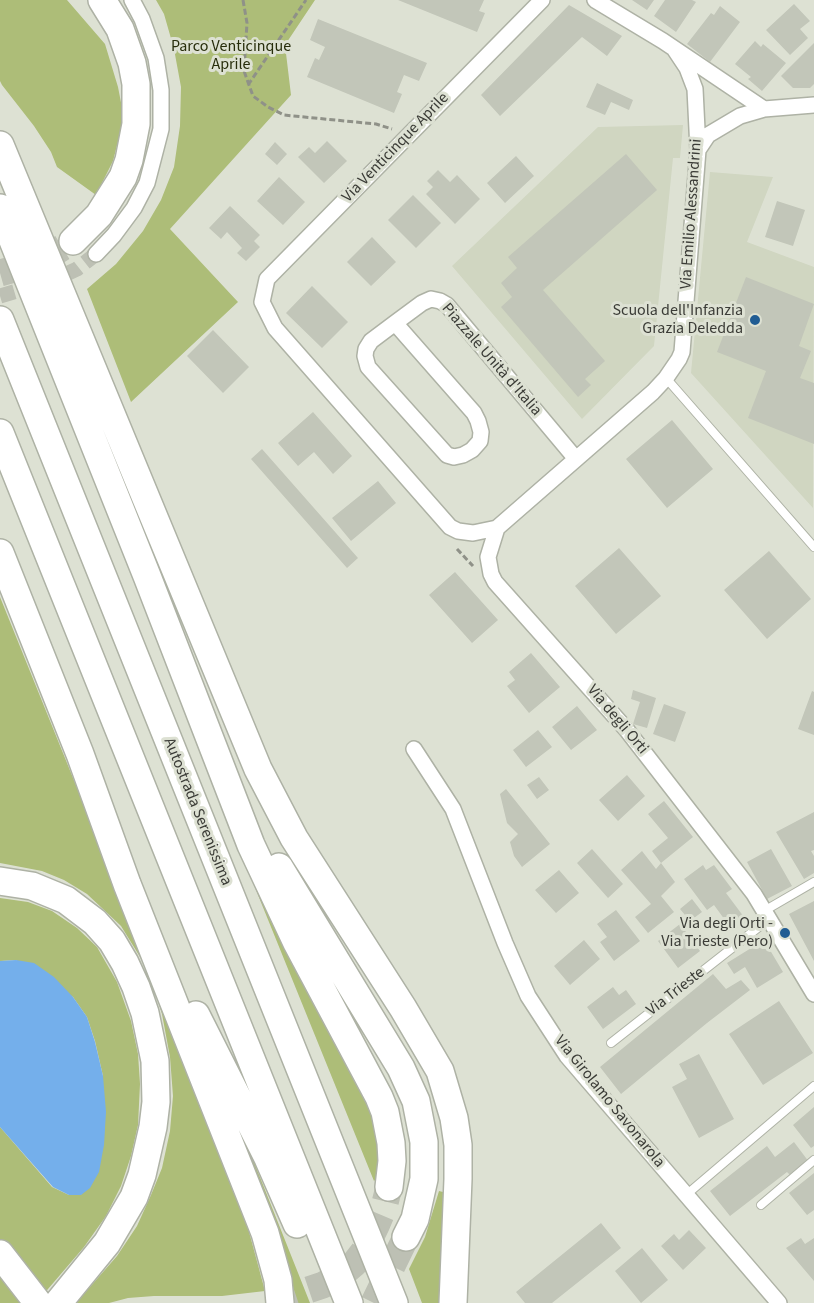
<!DOCTYPE html>
<meta charset="utf-8">
<style>
body{margin:0}
canvas{display:block;background:#dde1d3}
</style>
<canvas width="814" height="1303"></canvas>
<script>
const ctx = document.querySelector('canvas').getContext('2d');
ctx.lineJoin = 'round';
function paint(path, color) {
  ctx.fillStyle = color;
  ctx.fill(path, 'evenodd');
}
function poly(rows) {
  const path = new Path2D();
  for (const r of rows) {
    path.moveTo(r[0], r[1]);
    for (let i = 2; i < r.length; i += 2) path.lineTo(r[i], r[i + 1]);
  }
  return path;
}
function strokePath(path, color, width, dash) {
  ctx.strokeStyle = color;
  ctx.lineWidth = width;
  ctx.lineCap = dash ? 'butt' : 'round';
  ctx.setLineDash(dash || []);
  ctx.stroke(path);
}
function label(font, color, halo, rows, align = 'center') {
  ctx.font = font + ' "Source Sans 3",sans-serif';
  ctx.lineWidth = 6;
  ctx.setLineDash([]);
  ctx.textBaseline = 'middle';
  ctx.strokeStyle = halo;
  ctx.fillStyle = color;
  for (const [text, x, y, turn = 0] of rows) {
    ctx.save();
    ctx.translate(x, y);
    ctx.rotate((+turn || 0) * Math.PI / 180);
    ctx.textAlign = isNaN(turn) ? turn : align;
    if (halo) ctx.strokeText(text, 0, 0);
    ctx.fillText(text, 0, 0);
    ctx.restore();
  }
}
paint(poly([
 [683,125,680,158,673,158,654,346,582,419,452,266,598,127],
 [710,172,773,177,747,242,814,267,813,508,691,373]
]), '#d0d6c1');
paint(poly([
 [0,0,67,0,105,44,118,87,124,118,113,161,96,195,57,167,51,152,34,126,2,85,0,81],
 [156,0,315,0,285,45,291,95,170,229,238,302,131,402,87,289,116,264,143,231,161,200,174,167,180,126,181,87,174,49,164,14],
 [0,597,161,996,245,1217,265,1291,222,1296,154,1296,128,1298,109,1303,76,1303,117,1256,137,1226,151,1195,162,1168,170,1131,173,1096,170,1057,162,1014,152,982,145,965,121,926,87,894,64,880,42,871,0,863],
 [243,858,368,1099,378,1130,381,1163,378,1177,374,1181],
 [0,898,28,902,52,911,77,928,97,947,117,982,131,1021,138,1054,140,1084,138,1125,131,1156,121,1186,106,1216,84,1247,36,1303,0,1303,0,1127,52,1187,69,1195,81,1195,103,1076,95,1041,87,1017,73,997,16,960,0,961],
 [223,1102,238,1122,310,1303,290,1303],
 [439,1191,443,1192,440,1303,422,1303,409,1269,425,1237]
]), '#adbd78');
paint(poly([
 [16,960,34,963,54,977,73,997,87,1017,95,1042,103,1076,106,1112,104,1145,99,1172,90,1188,81,1195,69,1195,53,1187,0,1127,0,961]
]), '#74afeb');
paint(poly([
 [398,0,484,0,479,11,485,13,477,32],
 [632,0,654,0,647,10],
 [665,0,692,0,696,2,676,32,654,16],
 [794,4,810,21,800,29,808,38,790,55,766,30],
 [569,5,622,36,607,56,582,37,500,116,481,95],
 [720,6,740,22,710,62,687,44,711,13,714,15],
 [318,19,427,63,419,81,404,75,397,92,402,94,394,113,307,77,315,58,319,60,325,47,310,40],
 [755,41,761,47,763,44,786,63,762,91,748,79,751,77,735,64],
 [814,43,814,84,810,88,793,88,781,76],
 [597,83,633,100,629,110,611,102,605,115,586,107],
 [327,141,347,161,324,183,298,157,309,147,315,153],
 [275,142,287,154,277,165,265,154],
 [626,154,657,190,543,290,605,361,585,379,591,385,578,397,501,307,512,297,501,283,517,268,508,257],
 [516,156,534,176,505,203,487,183],
 [438,170,450,182,457,175,480,199,455,224,426,194,433,187,427,181],
 [279,177,305,202,283,225,257,201],
 [413,195,441,223,416,248,388,220],
 [777,201,805,210,793,246,765,237],
 [230,206,260,235,254,241,260,247,246,261,237,253,242,248,227,232,221,239,209,228],
 [372,237,396,262,371,286,347,262],
 [746,277,814,304,799,346,811,351,800,378,814,383,814,444,748,418,766,371,717,352],
 [312,286,348,322,322,348,286,313],
 [213,330,249,367,223,393,187,356],
 [313,412,352,456,333,474,314,452,298,466,278,443],
 [672,420,713,469,667,508,626,459],
 [262,449,358,558,347,568,251,459],
 [378,481,396,503,351,541,332,518],
 [619,548,661,596,616,634,575,586],
 [769,551,811,599,767,639,724,590],
 [455,572,498,620,472,643,429,595],
 [531,653,560,687,529,713,507,686,515,680,509,672],
 [633,690,656,698,647,728,633,724,640,702,631,699],
 [812,691,814,692,814,735,798,729],
 [664,704,686,712,675,742,653,734],
 [577,706,597,730,571,750,552,727],
 [538,730,552,747,526,767,513,750],
 [627,775,645,796,618,821,599,800],
 [539,777,549,790,537,799,527,785],
 [506,789,550,844,522,867,514,856,510,842,518,834,507,823,500,794],
 [664,801,693,837,661,863,652,851,668,838,648,814],
 [814,812,814,850,811,851,814,856,814,873,804,879,776,832],
 [592,849,623,884,608,898,577,863],
 [771,849,792,886,767,899,747,862],
 [642,851,656,869,661,863,675,882,661,896,674,912,648,933,635,917,651,904,621,870],
 [703,865,706,870,714,865,732,889,726,893,747,921,733,931,714,905,707,910,684,879],
 [559,870,579,893,556,913,535,890],
 [692,899,702,912,690,921,680,909],
 [814,901,814,961,789,914],
 [616,910,640,941,614,961,600,942,607,937,597,924],
 [680,924,700,951,678,968,658,941],
 [584,940,600,959,570,985,554,966],
 [764,940,783,972,757,988,745,967,734,974,727,963],
 [713,974,726,989,741,980,750,990,707,1023,621,1094,600,1067],
 [613,987,619,995,626,990,636,1004,603,1029,587,1007],
 [779,1001,813,1053,763,1085,729,1034],
 [699,1054,734,1119,699,1138,672,1087,687,1079,679,1064],
 [814,1107,814,1146,811,1148,793,1125],
 [794,1142,809,1162,791,1176,787,1172,730,1216,710,1191,767,1146,775,1157],
 [814,1173,814,1210,807,1215,789,1193],
 [601,1223,621,1248,552,1303,525,1303,516,1292],
 [689,1230,706,1248,683,1270,661,1246,674,1234,679,1240],
 [801,1238,805,1244,814,1238,814,1281,786,1248],
 [642,1248,668,1280,641,1303,615,1271]
]), '#c2c6b9');
strokePath(poly([
 [0,296,51,281,77,269,96,254]
]), '#bdc0b4', 15, [15, 8]);
strokePath(poly([
 [0,273,39,262,73,241],
 [270,1303,323,1285,341,1275,354,1264,364,1251,376,1226,384,1207,389,1187],
 [374,1303,406,1237]
]), '#bdc0b4', 27, [27, 14]);
const service = poly([
 [666,378,814,547],
 [764,911,814,882],
 [611,1043,769,919],
 [686,1195,814,1086],
 [761,1205,814,1160]
]);
const minor = poly([
 [542,0,267,279,262,302,275,328,450,527,458,531,473,533,497,528,653,392,666,378,679,359,682,352,698,150,695,89,687,68,675,50],
 [595,0,663,41,764,109],
 [698,150,708,135,740,116,764,109,814,105],
 [96,254,114,235,134,208,147,183,161,129,161,90,156,58,142,19,132,0],
 [395,323,474,413,478,421,481,432,480,441,472,450,463,455,454,457,447,455,368,367,365,356,366,349,371,341,395,323,422,303,431,299,440,301,447,305,576,459],
 [497,528,488,557,491,574,495,582,626,729,754,894,814,994],
 [414,749,453,809,505,943,528,996,567,1056,779,1303]
]);
const motorway = poly([
 [0,145,258,769,294,838,403,1008,440,1071,454,1118,458,1145,458,1179,453,1303],
 [0,208,147,576,251,845,297,943,379,1097,385,1112,391,1143,392,1161,389,1187],
 [73,241,99,215,123,177,129,160,136,124,136,84,132,63,120,29,102,0],
 [0,320,394,1303],
 [0,433,349,1303],
 [0,553,80,754,127,884,265,1233,278,1280,280,1303],
 [279,867,401,1068,416,1101,424,1142,424,1179,415,1219,406,1237],
 [0,881,32,886,66,900,95,922,112,941,125,963,136,987,145,1013,155,1061,156,1102,153,1127,142,1175,134,1197,107,1243,58,1303],
 [196,1015,268,1158,297,1224],
 [0,1254,38,1303]
]);
strokePath(service, '#aeb2a5', 10);
strokePath(minor, '#aeb2a5', 18);
strokePath(motorway, '#aeb2a5', 30);
strokePath(poly([
 [243,0,247,23,244,71,253,96,268,107,284,115,376,124,392,129],
 [248,85,306,0],
 [457,549,473,566]
]), '#8f9188', 3, [6, 3]);
strokePath(service, '#fff', 8);
strokePath(minor, '#fff', 15);
strokePath(motorway, '#fff', 27);
for (const [x, y, r, color] of [
 [755,320,6,"#205c93"],
 [785,933,6,"#205c93"]
]) {
  const dot = new Path2D();
  dot.arc(x, y, r, 0, 2 * Math.PI);
  ctx.fillStyle = color;
  ctx.fill(dot);
  strokePath(dot, '#dde1d3', 2);
}
label('16px', '#272d0b', '#dde1d3', [
 ["Parco Venticinque",231,47],
 ["Aprile",231,65]
]);
label('16px', '#3b3c37', '#dde1d3', [
 ["Via Venticinque Aprile",396,148,-46],
 ["Via Emilio Alessandrini",692,214,-86],
 ["Piazzale Unità d'Italia",491,360,49],
 ["Via degli Orti",617,720,50],
 ["Autostrada Serenissima",197,812,68],
 ["Via Trieste",676,992,-38],
 ["Via Girolamo Savonarola",609,1102,51]
]);
label('16px', '#3b3c37', '#dde1d3', [
 ["Scuola dell'Infanzia",743,311],
 ["Grazia Deledda",743,329],
 ["Via degli Orti -",773,924],
 ["Via Trieste (Pero)",773,942]
], 'right');
</script>
